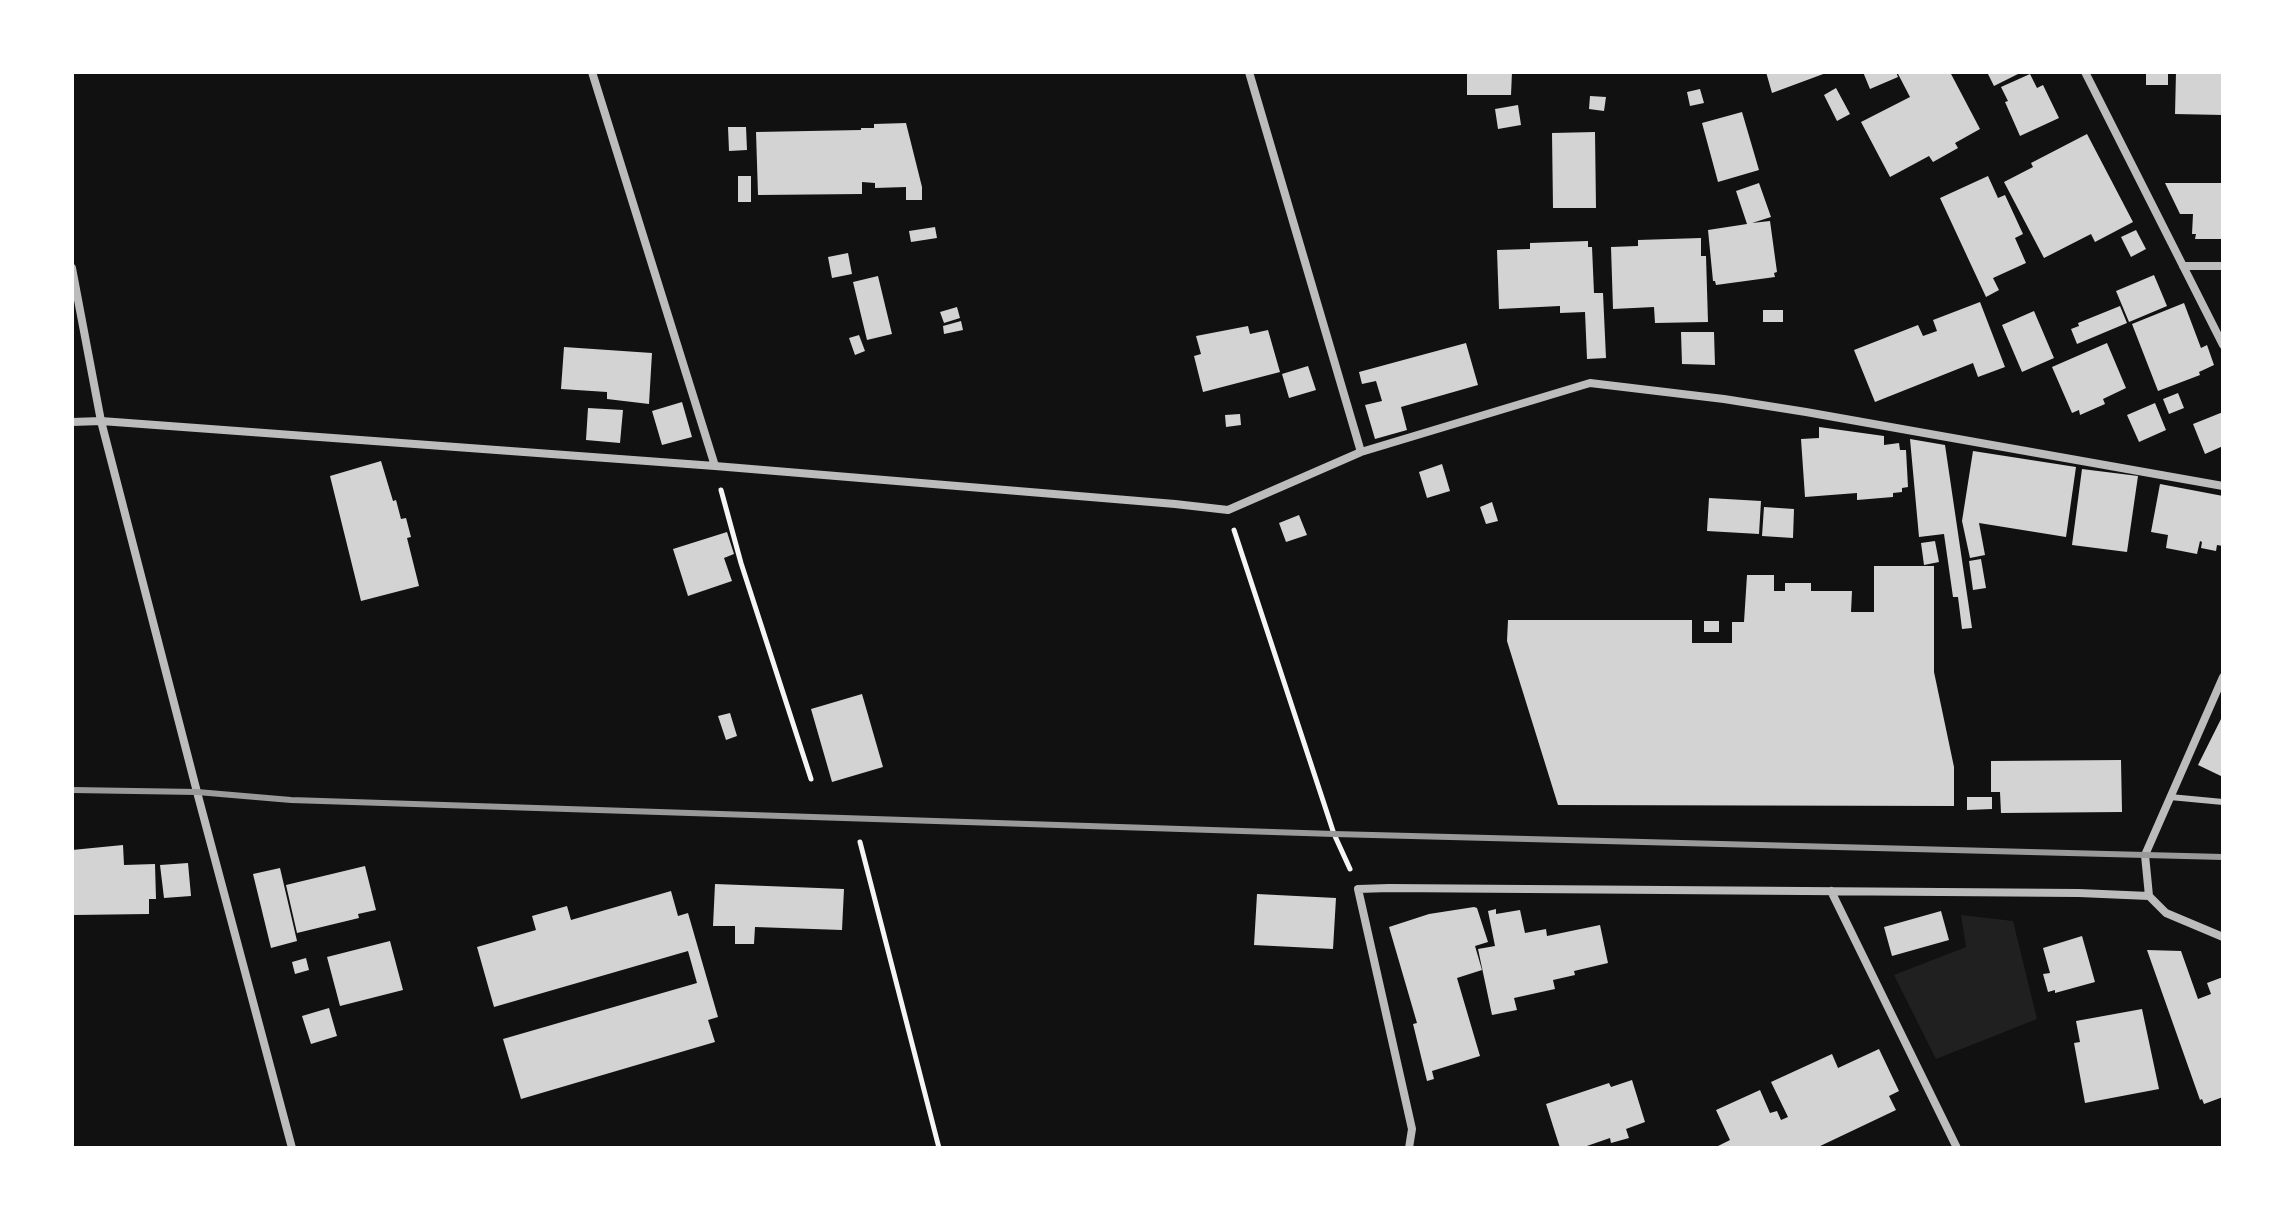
<!DOCTYPE html>
<style>
body{margin:0}
#map{position:relative;width:2295px;height:1220px;overflow:hidden;background:#111;font-family:"Fira Sans",sans-serif}
canvas{display:block}
.frame{position:absolute;inset:0;border:74px solid #fff;pointer-events:none}
</style>
<div id="map">
<canvas width="2295" height="1220"></canvas>
<div class="frame"></div>
</div>
<script>
const ctx = document.querySelector('canvas').getContext('2d');
ctx.lineJoin = 'round';
function paint(path, color) {
  ctx.fillStyle = color;
  ctx.fill(path, 'evenodd');
}
function poly(rows) {
  const path = new Path2D();
  for (const r of rows) {
    path.moveTo(r[0], r[1]);
    for (let i = 2; i < r.length; i += 2) path.lineTo(r[i], r[i + 1]);
  }
  return path;
}
function strokePath(path, color, width, dash) {
  ctx.strokeStyle = color;
  ctx.lineWidth = width;
  ctx.lineCap = dash ? 'butt' : 'round';
  ctx.setLineDash(dash || []);
  ctx.stroke(path);
}
paint(poly([
 [1961,915,2013,921,2037,1019,1936,1059,1894,975,1966,947]
]), '#202020');
paint(poly([
 [1467,72,1512,72,1511,95,1467,95],
 [1766,72,1826,72,1826,73,1772,93],
 [1863,72,1896,72,1898,77,1870,89],
 [1897,72,1950,72,1980,129,1955,143,1958,148,1933,162,1929,156,1890,177,1861,122,1910,97],
 [1987,72,2022,72,1994,86],
 [2146,72,2168,72,2168,85,2146,85],
 [2176,72,2223,72,2223,115,2175,114],
 [2030,74,2037,88,2043,85,2059,118,2020,136,2005,102,2008,101,2001,87],
 [1836,88,1850,114,1837,121,1824,95],
 [1700,89,1704,103,1690,106,1687,92],
 [1590,96,1606,97,1604,111,1589,109],
 [1518,105,1521,125,1498,129,1495,109],
 [1742,112,1759,170,1718,182,1702,123],
 [906,123,922,187,922,200,906,200,906,187,875,188,875,183,862,182,862,194,758,195,756,132,861,130,861,128,874,128,874,124],
 [728,127,746,127,747,150,729,151],
 [1595,132,1596,208,1553,208,1552,133],
 [2087,134,2133,222,2095,242,2091,234,2044,258,2004,182,2033,167,2031,163],
 [738,176,751,176,751,202,738,202],
 [1988,176,1998,198,2005,195,2023,234,2015,238,2026,263,1993,278,1999,290,1986,297,1940,198],
 [1759,183,1771,217,1752,223,1770,221,1777,272,1774,273,1775,277,1716,285,1715,281,1713,281,1708,230,1747,224,1736,191],
 [2165,183,2223,183,2223,239,2195,239,2196,234,2192,234,2193,214,2180,214],
 [935,227,937,238,911,242,909,231],
 [2136,230,2146,249,2131,257,2121,237],
 [1701,238,1701,256,1706,256,1708,322,1655,323,1654,307,1613,309,1611,247,1638,246,1638,240],
 [1588,241,1588,247,1592,247,1594,293,1603,293,1606,358,1587,359,1585,312,1560,313,1560,306,1499,309,1497,250,1530,249,1530,243],
 [848,253,852,274,832,278,828,257],
 [2154,275,2167,306,2129,322,2116,291],
 [878,276,892,334,867,340,853,282],
 [1980,302,2005,367,1978,377,1973,363,1875,402,1854,350,1918,325,1923,336,1937,331,1933,320],
 [2184,303,2201,348,2207,345,2214,365,2199,372,2200,375,2158,391,2132,324],
 [2120,306,2127,323,2077,344,2071,329,2079,326,2078,323],
 [957,307,960,318,944,323,940,312],
 [1763,310,1783,310,1783,322,1763,322],
 [2034,311,2054,358,2022,372,2002,325],
 [961,321,963,330,944,334,943,326],
 [1248,326,1250,334,1268,330,1280,372,1203,392,1194,356,1201,354,1196,336],
 [1681,332,1714,332,1715,365,1682,364],
 [859,335,865,351,855,355,849,338],
 [1466,343,1478,385,1401,407,1407,430,1375,439,1365,405,1382,401,1376,381,1362,384,1359,372],
 [2107,343,2126,388,2103,399,2105,404,2080,415,2079,410,2072,413,2052,367],
 [564,347,652,353,649,404,607,399,607,392,561,389],
 [1308,366,1316,390,1289,398,1282,374],
 [2178,393,2184,408,2169,414,2163,399],
 [682,402,692,437,662,445,652,411],
 [2155,403,2166,430,2139,442,2127,415],
 [588,408,623,410,620,443,586,440],
 [2223,412,2223,446,2205,454,2193,424],
 [1240,414,1241,425,1226,427,1225,415],
 [1819,427,1884,436,1884,445,1899,443,1900,450,1906,450,1908,487,1902,488,1902,492,1893,493,1893,497,1857,500,1857,493,1805,497,1801,439,1819,438],
 [1910,439,1945,445,1972,628,1962,629,1958,597,1953,597,1944,534,1919,537],
 [1973,451,2076,467,2066,537,1979,523,1985,555,1970,558,1962,521],
 [381,461,393,501,396,500,401,519,406,518,411,537,407,538,419,586,361,601,330,476],
 [1442,464,1450,491,1427,498,1419,472],
 [2082,469,2138,476,2127,552,2072,545],
 [2160,484,2223,496,2223,546,2217,545,2216,551,2201,548,2202,542,2200,541,2197,554,2166,548,2168,535,2151,532],
 [1709,498,1761,501,1759,534,1707,531],
 [1492,502,1498,521,1486,524,1480,507],
 [1764,507,1794,509,1793,538,1762,536],
 [1299,515,1307,535,1286,542,1279,523],
 [727,532,734,554,724,558,732,581,688,596,673,549],
 [1935,541,1939,562,1924,565,1921,543],
 [1981,559,1986,588,1973,590,1969,561],
 [1874,566,1934,566,1934,672,1954,767,1954,806,1558,805,1507,641,1508,620,1692,620,1692,643,1732,643,1732,622,1744,622,1747,575,1774,575,1774,591,1785,591,1785,583,1811,583,1811,591,1852,591,1851,612,1874,612],
 [1704,621,1719,621,1719,632,1704,632],
 [862,694,883,767,832,782,811,709],
 [730,713,737,736,726,740,718,716],
 [2223,715,2223,777,2198,765],
 [2121,760,2122,812,2001,813,2000,792,1991,792,1991,761],
 [1967,797,1992,797,1992,809,1967,810],
 [123,845,124,865,155,864,156,899,149,899,149,914,74,915,72,850],
 [188,863,191,896,164,898,160,865],
 [365,866,376,910,358,914,359,918,297,933,286,885],
 [280,868,297,941,271,948,253,874],
 [715,884,844,889,842,930,755,927,754,944,735,944,735,926,713,926],
 [671,891,678,916,688,913,718,1017,708,1020,715,1042,521,1099,503,1039,697,983,688,951,494,1007,477,947,536,930,532,916,567,906,571,920],
 [1257,894,1336,898,1333,949,1254,945],
 [1474,907,1477,908,1488,942,1475,946,1482,970,1457,978,1480,1056,1432,1071,1434,1079,1427,1081,1413,1024,1417,1023,1389,927,1429,914],
 [1496,909,1496,914,1520,910,1525,933,1546,929,1547,936,1600,925,1608,963,1574,971,1575,975,1553,980,1555,989,1514,998,1517,1010,1492,1015,1478,949,1495,946,1488,911],
 [1941,911,1949,940,1892,956,1884,927],
 [2082,936,2095,982,2055,993,2055,990,2048,992,2043,974,2050,973,2043,948],
 [390,941,403,990,340,1006,327,957],
 [2147,950,2181,951,2198,999,2211,994,2207,983,2223,977,2223,1097,2204,1104,2202,1099,2200,1100],
 [306,958,309,970,295,974,292,962],
 [329,1008,337,1036,311,1044,302,1016],
 [2142,1009,2159,1089,2085,1103,2074,1043,2080,1042,2076,1021],
 [1879,1049,1899,1091,1889,1096,1896,1110,1816,1148,1719,1148,1718,1146,1730,1140,1716,1110,1760,1090,1770,1113,1777,1111,1781,1120,1788,1117,1771,1082,1832,1054,1838,1068],
 [1632,1080,1645,1122,1626,1129,1629,1138,1611,1143,1610,1138,1581,1148,1560,1148,1546,1104,1609,1083,1611,1087]
]), '#d3d3d3');
strokePath(poly([
 [721,490,741,563,811,779],
 [1234,530,1334,834,1350,869],
 [860,842,939,1148]
]), '#f5f5f5', 5);
strokePath(poly([
 [2170,797,2223,802]
]), '#bcbcbc', 6);
strokePath(poly([
 [592,72,715,466],
 [1249,72,1361,452],
 [2085,72,2223,345],
 [2183,266,2223,266],
 [72,268,101,421,197,792,292,1148],
 [72,422,101,421,715,466,1175,504,1228,510,1361,452,1590,383,1724,399,1806,412,2223,486],
 [2223,677,2145,855,2149,896,2166,913,2223,937],
 [1831,891,1957,1148],
 [1409,1148,1412,1129,1358,889,1389,888,2079,893,2149,896]
]), '#bcbcbc', 8);
strokePath(poly([
 [72,790,197,792,291,800,1334,834,2223,857]
]), '#9a9a9a', 6);
</script>
